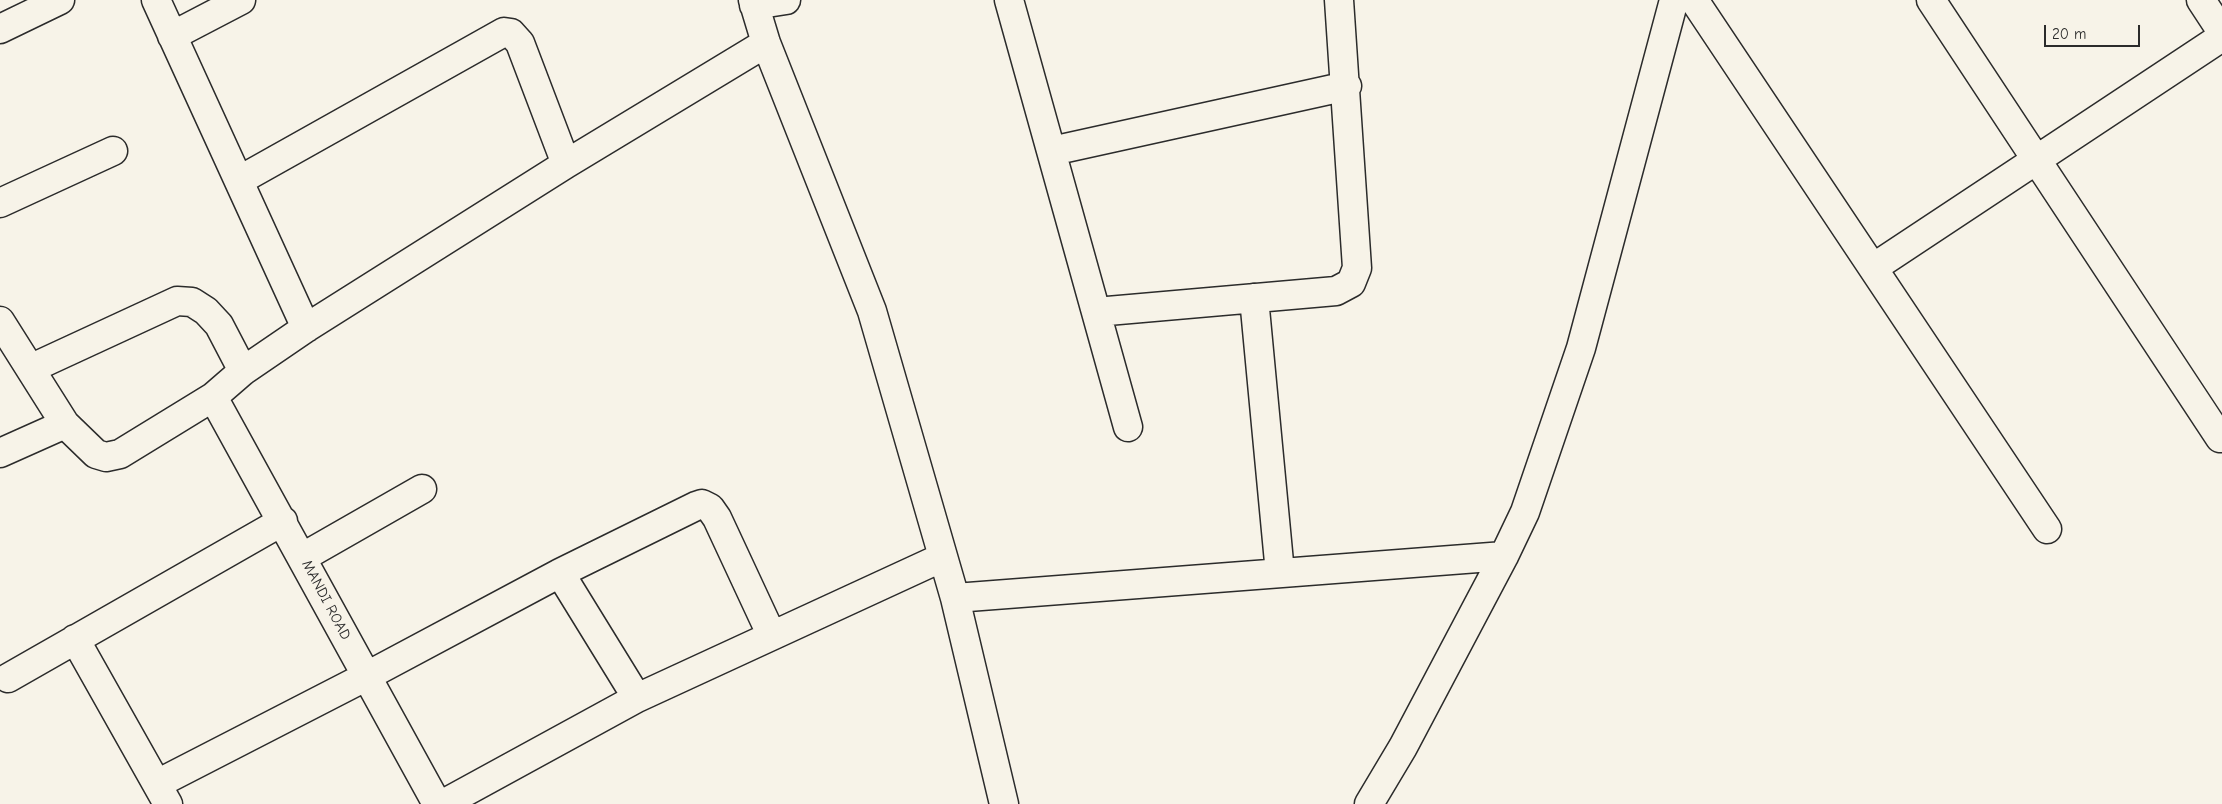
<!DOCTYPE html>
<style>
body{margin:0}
#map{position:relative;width:2222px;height:804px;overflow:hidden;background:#f7f3e8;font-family:"Comic Neue",sans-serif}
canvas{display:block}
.scale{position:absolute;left:2044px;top:25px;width:96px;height:22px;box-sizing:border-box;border:2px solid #2b2b2b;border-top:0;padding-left:6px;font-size:15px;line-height:18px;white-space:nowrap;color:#2b2b2b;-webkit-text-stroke:4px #f7f3e8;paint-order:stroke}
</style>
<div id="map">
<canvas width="2222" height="804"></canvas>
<div class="scale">20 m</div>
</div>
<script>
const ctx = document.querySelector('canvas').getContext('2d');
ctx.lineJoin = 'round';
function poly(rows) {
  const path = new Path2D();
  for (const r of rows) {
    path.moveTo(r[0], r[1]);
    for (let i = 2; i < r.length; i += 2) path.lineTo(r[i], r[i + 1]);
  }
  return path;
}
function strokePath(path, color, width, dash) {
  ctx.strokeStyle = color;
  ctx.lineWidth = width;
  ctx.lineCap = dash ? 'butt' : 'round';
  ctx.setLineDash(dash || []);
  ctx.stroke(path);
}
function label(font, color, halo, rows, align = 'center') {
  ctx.font = font + ' "Comic Neue",sans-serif';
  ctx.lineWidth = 4;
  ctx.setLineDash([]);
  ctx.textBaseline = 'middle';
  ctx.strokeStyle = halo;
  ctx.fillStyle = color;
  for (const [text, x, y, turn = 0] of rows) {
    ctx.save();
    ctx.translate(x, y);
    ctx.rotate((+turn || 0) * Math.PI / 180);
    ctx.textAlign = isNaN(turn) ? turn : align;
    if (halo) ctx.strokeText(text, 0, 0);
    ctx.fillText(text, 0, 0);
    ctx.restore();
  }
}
const minor = poly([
 [156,0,306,328],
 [753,0,766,43,872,311,955,598,1004,804],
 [1009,0,1128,427],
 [1694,0,2047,529],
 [1931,0,2220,438],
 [2201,0,2222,32],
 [754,5,786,0],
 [0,29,60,0],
 [172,36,241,0],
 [1052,151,1347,86],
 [240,180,504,32,511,33,520,43,566,164],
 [0,203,113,151],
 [1873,268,2222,37],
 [1254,298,1280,573],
 [1096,312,1336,291,1351,283,1357,268,1339,0],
 [0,321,65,424,96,454,106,457,120,454,213,397,243,371,306,328,566,164,766,43],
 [32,368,177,301,192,302,206,311,219,325,243,371],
 [213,397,437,804],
 [0,453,65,424],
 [303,557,422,489],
 [560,573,637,698],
 [955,598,1504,556],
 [75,639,168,804],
 [8,678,283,521],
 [157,784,367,676,560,573,696,506,702,504,710,508,717,518,771,634],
 [443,804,637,698,943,557],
 [1369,804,1403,747,1504,556,1525,512,1581,348,1674,0]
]);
strokePath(minor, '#2b2b2b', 31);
strokePath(minor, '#f7f3e8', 28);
label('15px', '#2b2b2b', '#f7f3e8', [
 ["MANDI ROAD",326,600,62]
]);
</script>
